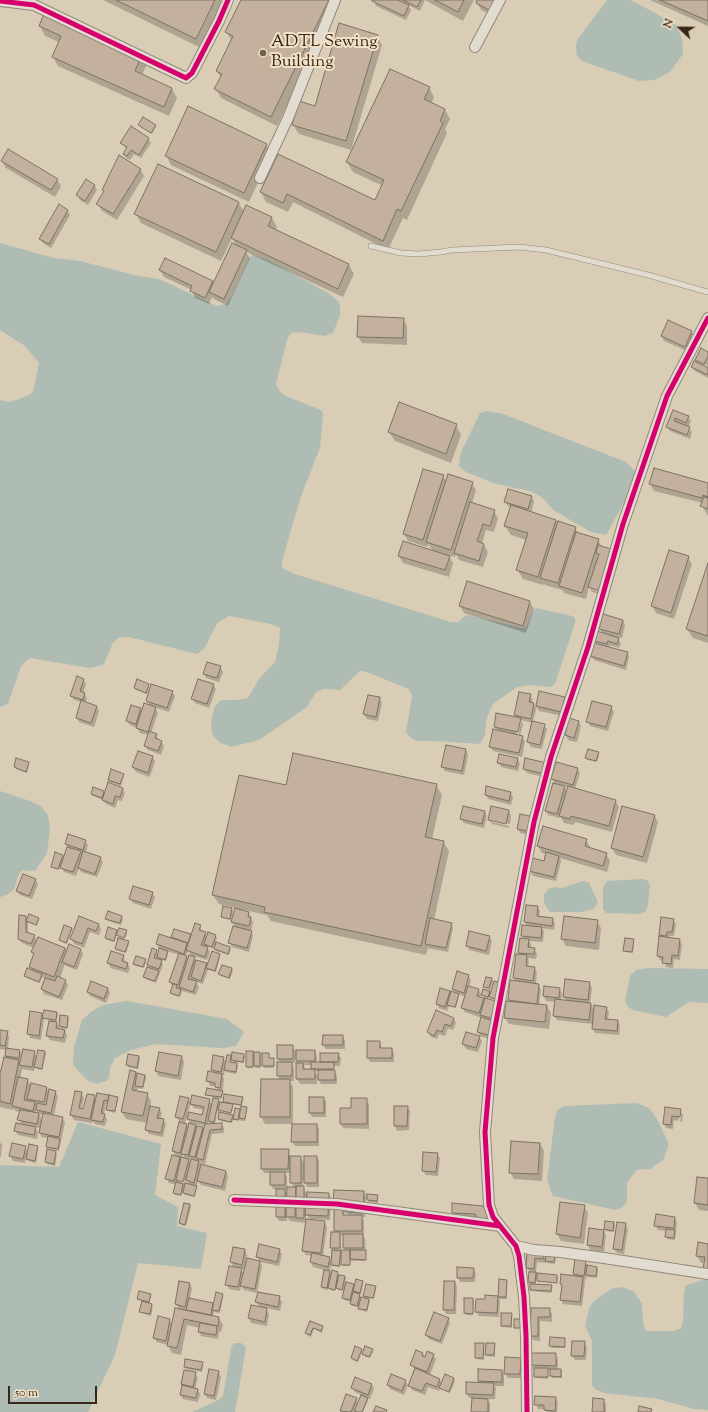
<!DOCTYPE html>
<style>
body{margin:0}
#map{position:relative;width:708px;height:1412px;overflow:hidden;background:#dacdb6;font-family:"Sorts Mill Goudy",serif}
canvas{display:block}
.north{position:absolute;left:660px;top:8px;width:40px;height:40px;-webkit-text-stroke:3px #f1e1c6;paint-order:stroke;rotate:292deg;font-size:11px;font-weight:700;line-height:16px;text-align:center;color:#372618}
.north::after{content:'';display:block;margin:auto;width:14px;height:18px;background:#372618;clip-path:polygon(50% 0,100% 100%,50% 72%,0 100%)}
.scale{position:absolute;left:8px;top:1386px;width:89px;height:18px;box-sizing:border-box;border:2px solid #372618;border-top:0;padding-left:5px;font-size:12px;line-height:14px;white-space:nowrap;color:#372618;-webkit-text-stroke:3px #f1e1c6;paint-order:stroke}
</style>
<div id="map">
<canvas width="708" height="1412"></canvas>
<div class="north">N</div>
<div class="scale">50 m</div>
</div>
<script>
const ctx = document.querySelector('canvas').getContext('2d');
ctx.lineJoin = 'round';
function paint(path, color) {
  ctx.fillStyle = color;
  ctx.fill(path, 'evenodd');
}
function poly(rows) {
  const path = new Path2D();
  for (const r of rows) {
    path.moveTo(r[0], r[1]);
    for (let i = 2; i < r.length; i += 2) path.lineTo(r[i], r[i + 1]);
  }
  return path;
}
function strokePath(path, color, width, dash) {
  ctx.strokeStyle = color;
  ctx.lineWidth = width;
  ctx.lineCap = dash ? 'butt' : 'round';
  ctx.setLineDash(dash || []);
  ctx.stroke(path);
}
function label(font, color, halo, rows, align = 'center') {
  ctx.font = font + ' "Sorts Mill Goudy",serif';
  ctx.lineWidth = 4;
  ctx.setLineDash([]);
  ctx.textBaseline = 'middle';
  ctx.strokeStyle = halo;
  ctx.fillStyle = color;
  for (const [text, x, y, turn = 0] of rows) {
    ctx.save();
    ctx.translate(x, y);
    ctx.rotate((+turn || 0) * Math.PI / 180);
    ctx.textAlign = isNaN(turn) ? turn : align;
    if (halo) ctx.strokeText(text, 0, 0);
    ctx.fillText(text, 0, 0);
    ctx.restore();
  }
}
paint(poly([
 [607,0,631,0,675,24,682,38,683,54,670,72,655,80,639,81,582,61,577,56,576,47,577,40],
 [0,243,54,258,80,261,138,276,159,279,217,306,226,304,232,296,249,258,253,255,268,260,330,294,339,302,340,306,340,315,333,333,324,336,299,332,291,333,287,340,276,384,280,392,286,396,321,410,323,414,320,448,301,496,282,561,282,568,295,574,451,622,459,622,461,619,467,615,523,628,526,627,534,610,536,608,572,616,575,618,575,623,555,684,550,687,531,685,517,687,493,704,486,720,485,735,480,744,435,741,416,741,410,737,406,732,412,696,409,689,364,671,360,671,340,690,324,689,316,692,307,707,259,740,231,747,219,742,212,734,211,721,215,706,221,700,237,700,248,698,259,679,275,662,279,645,280,628,271,624,229,616,217,623,204,649,197,654,129,637,118,638,113,643,104,664,99,666,90,668,30,658,21,666,8,704,0,707,0,400,10,402,27,396,33,392,39,363,25,346,0,330],
 [487,411,503,414,626,462,636,472,631,490,606,535,591,532,553,510,545,500,537,494,529,491,493,483,466,472,459,466,460,456,463,448,480,413],
 [0,791,30,801,41,806,48,815,50,829,47,853,35,871,22,870,19,874,14,889,7,895,0,897],
 [642,879,647,880,650,885,648,905,646,911,639,914,606,913,603,909,603,888,607,881],
 [584,881,589,883,598,902,593,909,582,912,551,912,548,910,544,902,544,895,548,889,555,887,561,888],
 [649,968,708,969,708,1003,689,1002,666,1017,633,1010,628,1007,625,1002,630,976,636,970],
 [127,1001,227,1019,244,1032,236,1046,223,1048,156,1044,131,1050,115,1058,110,1068,109,1078,106,1081,97,1084,88,1081,73,1065,74,1047,82,1020,92,1011,103,1005],
 [637,1103,649,1108,657,1119,669,1144,663,1160,650,1169,637,1170,627,1182,627,1201,623,1207,615,1210,553,1196,547,1180,555,1117,558,1109,564,1106],
 [78,1122,161,1144,155,1195,178,1207,177,1226,207,1233,201,1269,138,1263,115,1355,88,1412,0,1412,0,1165,59,1167],
 [706,1279,708,1280,708,1410,694,1409,658,1399,605,1393,596,1390,592,1385,592,1341,585,1326,589,1308,594,1301,611,1289,622,1287,633,1291,642,1303,643,1322,645,1331,674,1331,681,1328,683,1320,684,1292,686,1285],
 [234,1343,241,1343,244,1345,246,1348,235,1412,192,1412,218,1400,223,1396,224,1391,231,1348]
]), '#afbcb3');
paint(poly([
 [103,0,224,0,201,48],
 [242,0,338,0,277,126,221,98,216,89,221,78,217,71,232,41,226,32],
 [374,0,396,0,400,2,399,0,474,0,463,21,425,0,420,11,408,5,411,10,406,20,376,6],
 [479,0,501,0,493,16,481,10,477,3],
 [650,0,708,0,708,26],
 [40,26,148,62,142,75,172,89,177,98,169,116,58,66,53,57,59,42,45,36],
 [377,36,382,45,351,150,299,134,293,125,315,107],
 [429,88,434,97,431,104,445,110,450,119,445,129,447,133,407,220,403,218,388,250,293,202,288,212,266,202,261,192,279,155,376,201,383,186,353,172,347,162],
 [139,125,155,126,156,127,152,134],
 [148,138,151,143,141,158,134,154,130,160,126,158,124,154,127,149,121,143],
 [266,144,271,154,249,202,171,165,166,155],
 [2,161,57,180,61,186,55,197,6,168],
 [140,169,144,176,117,220,102,211,98,204,104,193,103,190],
 [95,186,97,190,88,205,80,200,77,195],
 [239,203,244,212,247,206,272,218,277,227,275,231,349,265,354,274,343,297,246,252,250,258,228,306,214,299,212,297,209,304,195,298,192,290,164,277,160,270,212,281,214,284,237,247,232,238,221,261,141,223,136,214],
 [67,210,70,215,51,248,43,243,40,239],
 [403,319,407,326,407,345,362,343,358,336],
 [691,331,694,336,687,351,664,341,662,336],
 [708,353,708,368,706,364,705,366,697,362,696,360],
 [692,367,708,369,708,378,695,371],
 [673,411,688,417,691,421,688,428,692,432,690,439,670,431,667,427],
 [456,425,461,435,451,463,395,441,389,432],
 [443,476,447,482,472,483,476,490,472,504,494,511,498,518,494,532,486,530,482,544,484,545,488,552,483,567,459,560,456,554,455,557,448,555,453,563,449,577,403,563,399,556,433,551,428,544,427,547,408,541,404,534],
 [650,484,708,484,708,516,702,506,703,503,654,491],
 [531,497,534,501,531,513,556,520,558,525,575,528,578,533,598,540,602,547,591,589,604,593,603,595,592,592,589,587,586,599,564,593,562,589,562,590,545,585,544,583,543,585,523,579,517,569,527,540,511,535,505,526,511,507,508,506,505,502],
 [688,557,692,564,674,619,656,613,652,606],
 [708,566,708,643,693,638,687,629],
 [468,583,530,602,534,609,526,633,464,613,460,606],
 [623,620,625,625,622,638,617,637,621,643,619,648,610,645,609,648,627,653,629,657,626,670,594,660,591,656,597,645,595,640,603,634,600,629],
 [220,667,223,672,219,682,206,678,204,673],
 [83,679,86,684,83,693,87,698,85,703,97,707,99,711,94,727,79,722,77,718,82,702,74,700,71,695],
 [148,684,149,686,147,694,136,690,135,688],
 [213,685,216,689,209,708,195,703,192,699],
 [172,692,175,696,169,712,154,707,158,713,151,733,156,734,158,740,161,741,164,746,161,755,148,750,145,746,149,735,140,733,137,728,130,725,127,721,140,709,142,713,150,706,147,701],
 [540,692,564,698,567,702,563,716,539,711,537,706,533,722,544,725,547,729,542,749,531,747,528,742,533,723,520,720,523,724,520,736,522,737,525,741,522,757,493,751,490,746,497,731,495,727,517,719,515,715,530,695,533,700,532,704,534,704,536,708],
 [519,722,521,722,518,738,516,737],
 [379,698,382,703,378,721,367,719,364,714],
 [611,707,614,712,608,731,590,726,587,721],
 [570,720,579,722,581,726,577,742,568,740,566,735],
 [447,746,466,750,468,755,464,775,445,771,442,766],
 [598,753,599,755,597,762,587,760,586,758],
 [153,757,155,761,150,777,136,772,133,767],
 [517,759,520,763,518,771,501,767,499,762],
 [28,763,29,765,27,773,16,769,15,767],
 [549,768,547,778,527,773,524,769],
 [577,769,580,773,575,789,615,800,619,807,612,832,575,822,574,825,564,823,560,816,560,818,548,815,546,811,556,785,552,779],
 [564,786,568,787,567,791],
 [123,774,124,776,121,786,110,782,109,780],
 [436,785,442,795,432,839,443,842,449,851,434,920,451,923,453,928,448,952,428,948,426,955,271,921,267,915,240,909,239,911,248,913,251,917,253,923,251,931,253,936,249,952,232,947,229,943,236,928,232,922,236,908,219,904,213,895,287,786],
 [94,788,104,791,105,794,122,788,125,793,122,801,118,800,115,808,106,804,103,800,93,796,92,794],
 [510,792,513,797,511,805,488,799,486,795],
 [622,807,654,815,658,822,647,863,616,855,612,848],
 [509,811,511,815,510,824,491,820,491,822,509,826,509,828,492,824,489,820],
 [485,812,487,816,484,828,464,823,461,819],
 [521,815,533,836,520,833,518,829],
 [586,840,590,847,590,849,606,854,610,861,607,872,560,858,561,861,556,881,533,876,530,871,544,862,546,854,542,853,538,846],
 [85,841,88,845,86,852,100,857,103,862,97,877,81,872,79,868,76,876,64,872,61,866,59,870,53,868,52,866,62,856,64,859,68,847,66,844],
 [35,879,38,884,32,899,20,895,17,891],
 [152,893,155,897,151,909,133,903,130,899],
 [538,907,540,912,539,917,552,919,555,923,554,930,542,928,544,932,543,942,529,941,531,945,531,949,534,949,537,954,536,959,528,958,529,961,528,967,534,968,537,972,536,984,538,985,541,989,539,1006,547,1006,551,1013,549,1029,509,1024,505,1018,510,1002,509,1000,516,982,514,978,521,955,519,952,524,940,522,936,527,926,525,922],
 [232,909,233,911,231,920,223,918,222,916],
 [122,916,123,918,121,925,108,921,106,919],
 [25,917,27,921,38,919,39,920,37,926,28,922,28,933,34,936,37,941,65,948,67,952,81,950,83,954,77,970,66,966,65,964,60,978,65,980,68,985,62,1000,44,994,42,989,46,979,42,977,40,983,27,978,25,976,32,971,30,967,34,956,32,952,34,948,22,943,19,939],
 [80,917,99,924,101,929,99,935,90,932,84,948,74,944,71,939],
 [673,920,676,924,674,936,669,936,669,939,679,940,682,944,680,960,674,959,673,968,666,967,664,961,660,960,658,956,662,938,660,935],
 [597,921,601,928,599,950,566,946,562,939],
 [200,926,202,932,205,933,207,937,216,936,217,938,215,943,230,948,231,949,229,955,216,951,215,949,206,946,210,952,207,960,193,956,196,961,206,964,208,967,219,955,220,957,216,972,208,970,203,984,196,982,199,987,196,995,182,991,180,997,173,995,171,993,173,987,170,982,179,955,167,951,168,954,166,961,160,959,163,965,156,983,145,979,144,977,150,969,148,965,153,950,156,951,158,955,160,950,157,944,160,936,174,940,172,937,190,935,192,938],
 [185,943,189,944,188,948],
 [188,951,191,955,189,960,186,956],
 [71,928,72,930,67,944,61,941,60,940],
 [116,931,118,933,126,931,127,933,126,937,117,934,114,942,107,940,106,938],
 [119,937,125,939,124,941,129,944,126,953,117,950,116,949],
 [489,937,492,941,489,955,469,950,467,946],
 [633,940,634,942,633,953,626,952,624,951],
 [123,956,125,961,125,963,127,963,130,968,128,973,111,968,108,963],
 [145,960,146,962,144,968,135,966,134,964],
 [232,969,233,971,230,979,221,976,220,974],
 [468,976,471,980,469,987,478,990,481,994,480,998,483,999,485,1003,487,998,482,995,489,992,491,995,495,982,498,1001,492,999,489,995,488,1000,495,1002,490,1039,480,1036,478,1031,482,1018,465,1012,462,1008,466,997,458,994,459,996,456,1008,449,1006,447,1011,439,1008,437,1004,449,992,451,995,455,994,453,989],
 [492,979,493,981,490,990,484,987],
 [589,983,592,988,590,1003,595,1011,606,1008,609,1012,608,1020,618,1021,620,1026,619,1035,595,1033,593,1028,593,1024,557,1020,554,1016,556,1002,546,1001,544,996,545,987,559,989,562,993,561,1001,566,1001,564,997],
 [108,988,110,993,106,1003,90,996,88,992],
 [57,1013,58,1015,56,1023,59,1027,59,1030,62,1030,60,1026,61,1016,68,1017,69,1019,67,1029,63,1028,67,1035,65,1043,50,1040,47,1036,50,1020,44,1019,41,1040,30,1038,28,1033,42,1014,43,1017],
 [454,1019,456,1023,453,1030,448,1028,445,1036,439,1034,437,1039,431,1037,428,1032],
 [0,1031,7,1032,9,1037,8,1049,20,1051,21,1053,20,1060,18,1060,20,1064,34,1052,37,1058,45,1052,46,1054,42,1070,37,1069,35,1066,34,1071,22,1069,20,1079,27,1080,31,1086,46,1087,50,1094,55,1092,58,1096,54,1116,62,1118,65,1122,59,1151,48,1148,47,1147,48,1138,42,1137,40,1133,41,1128,35,1127,38,1132,37,1139,18,1135,15,1131,22,1125,19,1120,20,1112,15,1111,14,1108,13,1110,0,1107,0,1079,7,1059,6,1056,7,1050,0,1049],
 [36,1110,39,1114,43,1115,42,1121,39,1114,36,1114],
 [342,1036,345,1041,345,1049,326,1049,323,1045],
 [479,1037,482,1041,478,1052,466,1049,463,1044],
 [380,1042,382,1049,392,1049,394,1054,394,1062,370,1062,368,1058],
 [278,1046,292,1046,295,1051,315,1051,317,1056,317,1063,322,1063,338,1054,341,1058,340,1066,334,1066,334,1071,337,1076,337,1084,321,1084,317,1077,317,1084,300,1084,297,1079,297,1064,298,1064,295,1058,295,1063,292,1063,294,1068,294,1081,289,1081,293,1087,293,1125,316,1125,319,1129,319,1146,295,1146,292,1141,293,1124,265,1124,261,1117,280,1080,278,1076,278,1063,280,1063,278,1059],
 [304,1065,312,1065,312,1070,305,1070],
 [314,1071,319,1071,319,1078],
 [252,1052,255,1057,260,1053,261,1054,261,1068,256,1068,253,1064,253,1068,248,1068,247,1066],
 [159,1053,182,1057,184,1062,181,1080,158,1076,156,1071],
 [263,1054,268,1054,269,1059,273,1059,274,1068,264,1068],
 [244,1055,245,1056,244,1063,235,1062,238,1066,236,1074,226,1072,225,1069,224,1076,222,1075,224,1079,222,1099,217,1098,219,1103,225,1104,224,1101,242,1098,243,1100,242,1106,232,1104,233,1107,232,1112,219,1110,218,1108,215,1124,210,1123,209,1120,208,1125,221,1124,224,1128,224,1133,212,1134,205,1164,199,1162,202,1167,226,1171,228,1176,225,1191,201,1185,198,1181,195,1197,185,1195,183,1191,181,1196,175,1195,174,1193,176,1185,169,1183,167,1178,176,1157,173,1151,180,1122,176,1117,188,1099,191,1103,188,1113,203,1116,204,1110,194,1108,191,1104,209,1100,212,1105,214,1097,208,1096,207,1095,218,1091,216,1086,210,1086,208,1081,214,1073,212,1069,223,1058,226,1063,230,1056,232,1059],
 [231,1058,233,1061,234,1064,231,1063],
 [187,1117,191,1125,189,1128,185,1124],
 [194,1124,205,1126,204,1132,202,1128,197,1129],
 [183,1154,185,1159,181,1161,179,1157,182,1157],
 [191,1157,194,1161,191,1164,188,1159,190,1159],
 [179,1180,188,1182,188,1184,179,1182],
 [139,1057,140,1059,138,1069,128,1067,127,1065],
 [135,1073,138,1076,145,1075,146,1077,143,1089,138,1088,137,1091,147,1094,151,1101,150,1107,159,1109,162,1113,160,1119,163,1120,166,1124,163,1137,149,1134,146,1130,147,1123,126,1119,122,1112],
 [81,1093,84,1098,81,1110,84,1110,94,1096,96,1099,117,1098,118,1099,115,1113,108,1111,107,1109,108,1104,106,1104,104,1114,107,1119,105,1126,95,1124,93,1121,92,1123,74,1120,71,1115],
 [310,1098,323,1098,326,1102,326,1117,312,1117,310,1113],
 [366,1099,369,1104,369,1129,343,1128,341,1124,352,1109],
 [395,1107,407,1107,410,1111,409,1130,397,1131,395,1126],
 [246,1108,247,1110,245,1121,233,1120,232,1123,220,1121,219,1119,220,1113,221,1114,220,1112,232,1114,232,1115,234,1116,235,1109,242,1110],
 [666,1108,680,1110,683,1114,682,1122,680,1121,682,1112,680,1112,678,1121,674,1120,673,1129,666,1128,664,1124],
 [0,1143,2,1144,1,1157,0,1157],
 [540,1144,544,1151,542,1181,514,1179,510,1172],
 [25,1147,28,1152,37,1147,38,1149,36,1163,28,1161,26,1158,25,1163,13,1161,10,1156],
 [288,1150,290,1157,300,1157,305,1164,317,1157,319,1161,319,1187,307,1187,303,1179,303,1187,306,1193,329,1194,331,1198,330,1220,313,1219,313,1221,324,1222,327,1227,323,1257,329,1258,332,1263,340,1252,342,1256,346,1251,344,1248,344,1235,341,1235,341,1250,333,1250,331,1248,336,1233,335,1230,335,1205,364,1192,368,1199,377,1196,378,1198,378,1203,369,1202,366,1198,365,1217,362,1217,364,1221,364,1235,363,1235,365,1239,366,1253,365,1253,365,1261,350,1261,350,1266,343,1266,342,1257,341,1257,340,1267,333,1266,331,1264,330,1271,329,1270,332,1276,337,1272,338,1276,345,1277,346,1279,345,1283,353,1285,355,1288,362,1282,363,1284,361,1294,359,1294,360,1298,366,1299,364,1296,375,1287,376,1289,374,1299,368,1298,370,1301,367,1312,360,1310,359,1307,352,1306,352,1302,344,1300,343,1298,345,1291,338,1290,336,1286,335,1291,330,1290,328,1287,328,1290,323,1289,322,1287,325,1270,313,1267,311,1262,312,1256,306,1255,303,1251,306,1223,290,1221,287,1216,287,1221,279,1221,277,1217,277,1189,273,1189,271,1184,271,1173,264,1173,262,1169],
 [284,1173,291,1173,291,1182,294,1188,287,1188,287,1177],
 [284,1189,288,1189,288,1195],
 [343,1206,349,1216,345,1216,344,1209],
 [306,1214,310,1220,306,1220],
 [48,1151,56,1152,57,1154,55,1166,47,1164,46,1162],
 [437,1154,440,1158,438,1176,426,1175,423,1171],
 [698,1178,708,1179,708,1211,699,1210,695,1203],
 [190,1205,191,1207,186,1226,181,1225,180,1223],
 [584,1206,588,1213,584,1244,561,1241,557,1234],
 [483,1207,494,1226,488,1230,478,1218,455,1217,453,1213],
 [675,1218,677,1222,675,1240,667,1239,666,1237,667,1231,658,1230,655,1225],
 [614,1223,615,1225,614,1232,606,1231,605,1229],
 [625,1224,628,1229,624,1254,617,1253,614,1249],
 [590,1229,604,1231,606,1235,604,1252,590,1250,588,1245],
 [708,1245,705,1263,701,1263,697,1256],
 [245,1250,247,1255,246,1259,260,1261,257,1257,279,1250,282,1254,279,1266,260,1262,262,1266,257,1293,244,1290,241,1285,240,1291,229,1289,227,1285,234,1268,231,1262],
 [240,1268,245,1269,244,1274],
 [528,1254,543,1255,546,1260,547,1254,556,1257,555,1264,547,1263,546,1260,546,1263,537,1262,536,1274,538,1277,557,1276,558,1278,557,1282,537,1280,536,1278,536,1285,551,1286,552,1293,532,1291,531,1284,529,1282,530,1273,527,1268],
 [585,1261,588,1266,597,1268,598,1270,597,1278,588,1277,587,1274,586,1280,584,1279,585,1282,582,1306,563,1304,561,1299,563,1287,561,1284,576,1277,574,1274],
 [473,1269,476,1273,475,1282,460,1282,458,1277],
 [500,1280,506,1281,507,1282,507,1299,499,1299],
 [180,1282,190,1284,192,1288,190,1299,212,1304,214,1306,222,1295,223,1297,220,1313,214,1312,213,1317,219,1318,223,1325,221,1332,219,1332,218,1339,201,1336,199,1331,200,1328,187,1325,181,1355,172,1353,168,1345,157,1342,154,1338,170,1320,172,1325,179,1310,176,1304],
 [455,1282,457,1287,456,1314,446,1314,444,1309],
 [150,1295,151,1297,149,1304,153,1307,151,1316,141,1313,140,1312,143,1301,139,1300,138,1298],
 [279,1297,282,1302,280,1311,266,1308,269,1314,267,1326,251,1323,249,1318,252,1306,260,1308,256,1302],
 [497,1297,500,1301,499,1317,479,1316,476,1312,486,1300],
 [473,1299,474,1301,473,1315,466,1315,465,1313],
 [532,1309,549,1309,552,1314,552,1322,540,1321,540,1341,533,1340,531,1336],
 [511,1314,512,1316,512,1328,503,1327,502,1326],
 [448,1319,450,1323,442,1344,429,1339,426,1335],
 [310,1323,322,1327,323,1329,322,1333,314,1329,311,1337,307,1335,306,1333],
 [565,1339,565,1348,552,1348,550,1346],
 [584,1342,587,1347,586,1360,575,1360,572,1355],
 [483,1344,484,1346,484,1360,477,1359,476,1358],
 [494,1344,495,1346,495,1357,488,1356,486,1355],
 [361,1350,363,1354,372,1350,373,1352,370,1358,364,1356,362,1352,358,1362,353,1360,352,1358],
 [423,1354,425,1359,433,1355,436,1359,430,1375,439,1379,442,1384,454,1379,455,1381,450,1393,440,1388,439,1391,428,1387,425,1395,412,1390,410,1386,416,1370,411,1365],
 [555,1354,558,1359,558,1370,561,1370,562,1372,562,1378,552,1378,551,1370,548,1370,548,1379,536,1378,535,1369,531,1365],
 [520,1359,523,1363,522,1378,508,1378,505,1373],
 [202,1363,203,1365,202,1372,186,1369,185,1367],
 [502,1371,504,1375,504,1386,494,1386,496,1388,495,1399,487,1399,490,1404,490,1412,472,1412,473,1398,469,1398,467,1393,480,1384,479,1381],
 [218,1372,221,1377,216,1400,207,1398,205,1394],
 [195,1373,198,1378,195,1389,198,1390,200,1394,198,1402,183,1399,181,1395,182,1384],
 [405,1381,408,1385,404,1395,390,1389,388,1385],
 [372,1385,374,1389,370,1399,366,1397,368,1400,363,1412,342,1412,341,1411,356,1399,358,1403,361,1395,355,1392,352,1388],
 [555,1398,558,1402,557,1412,546,1412,545,1409,538,1409,536,1404],
 [603,1400,606,1404,606,1412,593,1412]
]), '#0003');
const building = poly([
 [116,0,215,0,196,39,116,0],
 [241,0,329,0,271,117,214,89,222,74,216,71,233,36,225,32,241,0],
 [372,0,398,0,409,5,404,16,372,1,372,0],
 [403,0,421,0,417,7,403,0],
 [435,0,464,0,458,12,435,0],
 [477,0,494,0,489,10,476,3,477,0],
 [660,0,708,0,708,21,660,0],
 [46,9,143,52,135,71,172,88,164,107,52,57,61,36,39,26,46,9],
 [339,23,378,35,346,141,292,125,299,101,315,106,339,23],
 [390,69,430,87,424,99,445,109,440,121,443,123,401,211,397,209,383,241,287,194,283,203,260,192,278,154,375,200,384,180,346,162,390,69],
 [188,106,267,144,244,193,165,156,188,106],
 [143,117,156,125,151,133,138,125,143,117],
 [131,126,149,138,139,155,131,150,127,156,123,154,127,147,120,143,131,126],
 [8,149,58,179,51,190,1,161,8,149],
 [119,155,141,169,113,214,96,204,104,191,102,190,119,155],
 [158,164,239,202,216,252,134,214,158,164],
 [86,179,95,185,85,201,76,195,86,179],
 [59,204,68,210,49,244,39,239,59,204],
 [246,205,272,217,268,226,349,264,338,289,231,238,246,205],
 [232,243,247,250,224,299,209,292,232,243],
 [165,258,213,281,205,298,190,291,192,286,159,270,165,258],
 [358,316,404,318,403,338,357,337,358,316],
 [668,320,692,331,685,347,661,336,668,320],
 [701,348,708,352,708,356,704,364,695,360,701,348],
 [694,361,708,368,708,375,691,367,694,361],
 [399,402,457,424,446,454,388,432,399,402],
 [673,410,689,416,686,423,675,418,674,421,690,427,687,435,666,427,673,410],
 [654,468,708,483,708,497,703,495,702,498,649,484,654,468],
 [423,469,444,475,423,540,403,534,423,469],
 [448,474,473,482,451,550,426,542,448,474],
 [508,489,532,496,528,509,504,502,508,489],
 [704,497,708,498,708,509,700,506,704,497],
 [470,502,495,510,490,526,483,524,477,541,484,544,479,561,454,553,470,502],
 [511,505,556,520,538,577,516,570,528,533,504,526,511,505],
 [558,521,576,527,558,583,540,578,558,521],
 [576,532,599,539,582,593,559,586,576,532],
 [403,541,450,556,445,570,398,556,403,541],
 [598,545,614,550,601,591,588,587,599,554,596,553,598,545],
 [669,550,689,556,671,613,651,606,669,550],
 [708,563,708,636,686,629,708,563],
 [467,581,530,601,523,626,459,606,467,581],
 [603,614,623,620,619,634,599,629,603,614],
 [597,631,619,638,617,644,608,641,607,644,594,641,597,631],
 [594,643,628,652,624,666,590,656,594,643],
 [207,662,221,666,217,678,203,674,207,662],
 [77,676,84,679,80,691,85,693,83,700,70,696,77,676],
 [137,679,149,684,146,693,134,688,137,679],
 [198,679,214,684,207,704,191,699,198,679],
 [151,684,173,691,167,708,146,701,151,684],
 [539,691,565,697,561,712,536,706,539,691],
 [519,692,531,694,529,702,534,703,531,719,514,715,519,692],
 [368,695,380,697,376,717,363,714,368,695],
 [81,700,97,706,91,723,76,718,81,700],
 [592,701,612,706,606,727,586,722,592,701],
 [144,703,156,707,148,732,136,728,144,703],
 [131,705,141,708,136,724,126,721,131,705],
 [496,713,521,718,518,732,494,727,496,713],
 [569,718,579,721,574,738,565,735,569,718],
 [532,721,545,724,540,745,527,742,532,721],
 [493,729,523,736,519,753,489,747,493,729],
 [149,731,157,734,155,738,162,741,158,751,144,746,149,731],
 [446,745,466,749,462,771,441,767,446,745],
 [588,749,599,752,596,761,585,758,588,749],
 [138,751,153,756,148,773,132,767,138,751],
 [293,753,437,784,425,837,444,841,421,946,264,912,265,907,212,895,239,775,286,785,293,753],
 [499,754,518,758,516,767,497,763,499,754],
 [16,758,29,762,26,772,14,767,16,758],
 [525,758,547,763,545,774,523,769,525,758],
 [556,762,578,768,573,785,551,779,556,762],
 [111,769,124,774,120,784,108,780,111,769],
 [108,782,123,788,120,797,115,796,113,804,102,800,108,782],
 [553,783,565,786,557,814,545,811,553,783],
 [486,786,511,792,509,801,485,795,486,786],
 [568,786,616,800,609,826,571,816,570,819,559,816,568,786],
 [93,787,104,791,102,798,91,794,93,787],
 [463,806,485,811,482,824,460,819,463,806],
 [491,806,509,810,506,824,488,820,491,806],
 [622,806,655,815,643,857,611,848,622,806],
 [520,814,534,817,531,832,517,829,520,814],
 [543,826,587,839,585,846,607,853,603,866,537,846,543,826],
 [68,834,86,840,83,850,65,844,68,834],
 [67,847,81,851,73,872,60,868,67,847],
 [83,851,101,857,95,874,78,868,83,851],
 [55,852,63,855,58,869,51,867,55,852],
 [546,852,559,856,554,877,529,871,532,858,544,861,546,852],
 [23,874,36,879,29,896,16,891,23,874],
 [133,886,153,892,149,905,129,899,133,886],
 [526,905,538,906,537,916,553,918,552,926,524,922,526,905],
 [223,906,232,908,230,919,221,917,223,906],
 [235,908,249,912,248,917,251,917,249,926,231,922,235,908],
 [108,911,122,916,120,923,105,919,108,911],
 [29,914,39,918,36,925,26,921,29,914],
 [19,915,26,916,26,932,35,935,31,944,18,939,19,915],
 [79,916,99,924,96,931,88,928,82,944,70,939,79,916],
 [564,916,598,920,595,943,561,939,564,916],
 [661,917,674,919,672,932,667,932,666,936,659,935,661,917],
 [430,918,452,923,446,948,425,944,430,918],
 [195,923,201,925,199,930,206,932,201,945,208,947,205,957,186,950,195,923],
 [64,925,72,928,66,943,59,940,64,925],
 [522,925,542,927,541,938,521,936,522,925],
 [233,926,252,931,247,948,228,943,233,926],
 [108,927,117,930,114,941,105,938,108,927],
 [119,928,127,930,124,938,116,935,119,928],
 [174,929,191,934,188,943,171,937,174,929],
 [469,931,490,936,486,951,466,946,469,931],
 [208,932,216,935,212,947,204,944,208,932],
 [159,934,187,943,184,954,156,944,159,934],
 [659,936,680,939,678,956,672,955,671,964,662,963,663,957,657,956,659,936],
 [38,937,65,948,54,977,29,967,34,953,31,952,38,937],
 [118,938,129,941,125,952,115,949,118,938],
 [520,938,529,939,528,947,535,948,534,954,518,953,520,938],
 [625,938,634,939,632,952,623,951,625,938],
 [216,942,230,947,228,954,214,949,216,942],
 [69,944,81,949,74,967,62,962,69,944],
 [152,948,157,950,154,958,162,960,159,969,147,965,152,948],
 [159,948,168,951,165,960,157,957,159,948],
 [111,951,124,955,122,961,128,963,126,969,107,963,111,951],
 [212,951,220,954,215,971,206,968,212,951],
 [179,953,187,956,178,985,169,982,179,953],
 [516,954,527,955,526,966,535,967,533,981,513,978,516,954],
 [189,955,195,957,188,979,197,981,193,992,179,987,189,955],
 [136,956,146,959,143,967,133,964,136,956],
 [196,960,207,963,201,981,191,977,196,960],
 [222,965,232,968,229,978,218,974,222,965],
 [147,967,159,971,155,981,143,977,147,967],
 [27,968,42,974,39,982,24,976,27,968],
 [457,971,469,975,464,993,452,989,457,971],
 [57,976,66,980,59,997,41,989,45,978,55,981,57,976],
 [486,977,492,978,489,988,483,987,486,977],
 [565,979,590,982,588,1000,563,997,565,979],
 [510,980,539,984,537,1004,508,1000,510,980],
 [91,981,108,988,104,999,87,992,91,981],
 [494,981,502,983,497,999,489,997,494,981],
 [173,984,177,985,176,988,181,989,179,996,170,993,173,984],
 [468,986,479,989,477,996,484,998,479,1013,461,1008,468,986],
 [544,986,560,988,559,998,543,996,544,986],
 [440,988,450,991,445,1007,436,1004,440,988],
 [483,989,490,991,488,997,481,995,483,989],
 [451,991,459,994,455,1007,447,1005,451,991],
 [485,998,496,1001,491,1018,480,1015,485,998],
 [555,999,591,1003,589,1020,553,1016,555,999],
 [506,1001,547,1005,545,1022,504,1018,506,1001],
 [594,1005,607,1007,605,1019,618,1020,617,1031,592,1029,594,1005],
 [44,1010,57,1012,56,1020,42,1018,44,1010],
 [436,1010,454,1018,451,1026,445,1024,442,1032,437,1030,434,1036,427,1032,436,1010],
 [30,1011,42,1013,39,1036,27,1034,30,1011],
 [60,1015,68,1016,67,1028,59,1026,60,1015],
 [481,1017,493,1021,488,1035,477,1032,481,1017],
 [49,1021,57,1022,56,1028,65,1030,63,1038,46,1036,49,1021],
 [0,1030,8,1031,5,1046,0,1045,0,1030],
 [466,1032,480,1036,476,1048,462,1044,466,1032],
 [323,1035,343,1035,343,1045,322,1045,323,1035],
 [367,1041,380,1041,380,1048,392,1048,392,1058,367,1058,367,1041],
 [277,1045,293,1045,293,1059,277,1059,277,1045],
 [6,1048,20,1050,19,1058,5,1056,6,1048],
 [23,1049,35,1051,32,1067,19,1065,23,1049],
 [38,1050,45,1051,42,1069,34,1067,38,1050],
 [296,1050,315,1050,315,1061,296,1061,296,1050],
 [246,1051,253,1051,253,1067,246,1067,246,1051],
 [159,1052,182,1056,178,1076,155,1071,159,1052],
 [232,1052,244,1054,243,1062,231,1060,232,1052],
 [254,1052,260,1052,260,1066,254,1066,254,1052],
 [262,1053,269,1053,269,1058,274,1058,274,1066,262,1066,262,1053],
 [320,1053,339,1053,338,1062,320,1062,320,1053],
 [128,1054,139,1056,137,1068,126,1065,128,1054],
 [213,1055,224,1057,221,1072,211,1070,213,1055],
 [227,1055,231,1055,230,1062,237,1063,236,1072,224,1070,227,1055],
 [4,1057,19,1060,10,1104,0,1101,0,1074,4,1057],
 [277,1062,292,1062,292,1076,277,1076,277,1062],
 [311,1062,334,1062,334,1069,311,1069,311,1062],
 [296,1063,303,1063,303,1069,315,1069,315,1079,296,1079,296,1063],
 [130,1070,136,1072,132,1090,148,1093,143,1116,121,1112,130,1070],
 [318,1070,335,1070,335,1080,318,1080,318,1070],
 [208,1071,222,1074,220,1088,215,1087,215,1083,206,1081,208,1071],
 [137,1073,145,1075,143,1087,135,1086,137,1073],
 [18,1077,28,1079,24,1100,35,1102,33,1111,12,1106,18,1077],
 [261,1079,290,1079,290,1117,260,1117,261,1079],
 [31,1083,47,1087,44,1102,27,1099,31,1083],
 [207,1088,223,1091,221,1097,205,1095,207,1088],
 [49,1089,56,1091,51,1113,36,1110,37,1103,46,1105,49,1089],
 [75,1091,82,1092,79,1108,83,1109,87,1094,95,1095,90,1119,70,1115,75,1091],
 [97,1093,109,1095,108,1101,104,1100,101,1113,105,1114,103,1122,91,1120,97,1093],
 [224,1094,243,1097,241,1105,223,1102,224,1094],
 [109,1095,118,1097,115,1111,106,1110,109,1095],
 [192,1095,210,1099,205,1123,187,1119,189,1112,202,1115,204,1107,190,1104,192,1095],
 [180,1096,189,1098,183,1119,175,1117,180,1096],
 [309,1097,324,1097,324,1113,309,1113,309,1097],
 [213,1098,219,1099,214,1122,208,1121,213,1098],
 [351,1098,367,1098,367,1124,340,1124,340,1108,351,1108,351,1098],
 [220,1102,233,1104,231,1113,218,1110,220,1102],
 [150,1106,160,1108,157,1118,164,1119,161,1133,145,1130,150,1106],
 [241,1106,247,1107,245,1119,239,1118,241,1106],
 [394,1106,408,1106,407,1126,394,1126,394,1106],
 [665,1107,681,1109,680,1117,672,1116,671,1125,663,1124,665,1107],
 [235,1108,240,1109,238,1120,233,1119,235,1108],
 [20,1110,39,1113,37,1124,17,1120,20,1110],
 [219,1112,233,1115,231,1122,218,1119,219,1112],
 [43,1113,63,1117,59,1137,39,1133,43,1113],
 [179,1122,187,1124,180,1153,172,1151,179,1122],
 [16,1123,36,1127,34,1135,14,1131,16,1123],
 [189,1123,196,1125,188,1155,181,1154,189,1123],
 [222,1123,222,1129,210,1130,203,1160,196,1158,205,1124,222,1123],
 [292,1124,317,1124,317,1142,291,1142,292,1124],
 [197,1126,203,1127,195,1157,189,1156,197,1126],
 [48,1136,60,1139,58,1149,46,1147,48,1136],
 [511,1141,540,1143,538,1174,509,1173,511,1141],
 [12,1143,26,1146,23,1159,9,1156,12,1143],
 [29,1144,38,1146,35,1161,26,1159,29,1144],
 [47,1149,56,1151,54,1164,45,1162,47,1149],
 [261,1149,289,1149,288,1169,261,1169,261,1149],
 [423,1152,438,1153,436,1172,422,1171,423,1152],
 [172,1155,180,1157,174,1181,165,1179,172,1155],
 [290,1156,301,1156,301,1183,290,1183,290,1156],
 [304,1156,317,1156,317,1183,304,1183,304,1156],
 [181,1157,189,1159,183,1182,176,1180,181,1157],
 [191,1159,199,1161,194,1183,186,1180,191,1159],
 [201,1164,226,1171,222,1187,197,1181,201,1164],
 [270,1172,285,1172,285,1185,270,1185,270,1172],
 [697,1177,708,1178,708,1205,694,1203,697,1177],
 [176,1182,183,1184,181,1195,173,1193,176,1182],
 [185,1183,197,1186,194,1196,183,1193,185,1183],
 [296,1186,304,1186,304,1218,296,1218,296,1186],
 [287,1187,296,1187,295,1217,286,1217,287,1187],
 [276,1189,285,1189,285,1217,276,1217,276,1189],
 [334,1190,364,1191,363,1213,345,1212,346,1202,333,1202,334,1190],
 [307,1192,329,1193,328,1216,305,1215,307,1192],
 [367,1194,378,1195,377,1201,367,1200,367,1194],
 [560,1202,585,1205,580,1238,556,1234,560,1202],
 [184,1203,190,1204,185,1225,179,1223,184,1203],
 [452,1203,483,1206,492,1222,484,1226,475,1214,452,1213,452,1203],
 [334,1204,343,1204,343,1215,362,1215,362,1231,334,1231,334,1204],
 [656,1214,675,1217,674,1228,654,1226,656,1214],
 [306,1219,325,1221,321,1253,302,1251,306,1219],
 [605,1221,614,1222,613,1231,604,1229,605,1221],
 [617,1222,626,1223,622,1250,613,1249,617,1222],
 [589,1228,604,1230,602,1247,587,1245,589,1228],
 [666,1229,675,1230,674,1238,665,1237,666,1229],
 [331,1232,340,1232,340,1248,330,1248,331,1232],
 [343,1234,363,1234,363,1248,343,1248,343,1234],
 [698,1242,708,1244,708,1269,703,1269,705,1257,696,1256,698,1242],
 [259,1244,280,1249,277,1262,256,1257,259,1244],
 [233,1247,245,1249,242,1265,230,1262,233,1247],
 [332,1250,341,1251,339,1266,331,1265,332,1250],
 [341,1250,350,1250,350,1265,341,1265,341,1250],
 [350,1250,366,1250,366,1260,350,1259,350,1250],
 [527,1252,544,1254,543,1259,535,1258,534,1269,526,1268,527,1252],
 [312,1253,330,1257,328,1267,310,1262,312,1253],
 [546,1253,555,1254,554,1262,545,1261,546,1253],
 [247,1258,260,1261,255,1289,240,1286,247,1258],
 [575,1259,586,1260,584,1276,573,1274,575,1259],
 [587,1265,597,1267,596,1276,586,1275,587,1265],
 [229,1266,242,1268,238,1287,225,1285,229,1266],
 [457,1267,474,1268,473,1278,457,1278,457,1267],
 [324,1270,330,1271,327,1288,321,1287,324,1270],
 [332,1270,338,1272,335,1290,328,1288,332,1270],
 [529,1272,536,1272,535,1283,528,1282,529,1272],
 [537,1273,557,1275,557,1283,537,1281,537,1273],
 [561,1274,583,1277,580,1302,560,1300,562,1285,560,1284,561,1274],
 [339,1275,345,1276,342,1290,336,1288,339,1275],
 [356,1279,363,1281,360,1293,353,1291,356,1279],
 [499,1279,507,1280,506,1297,498,1297,499,1279],
 [179,1281,190,1283,185,1307,175,1304,179,1281],
 [444,1281,455,1281,454,1310,443,1310,444,1281],
 [346,1282,354,1284,350,1300,342,1298,346,1282],
 [366,1284,376,1286,373,1298,363,1296,366,1284],
 [530,1284,552,1285,551,1291,530,1290,530,1284],
 [139,1291,151,1294,149,1302,137,1299,139,1291],
 [216,1292,223,1294,219,1311,212,1310,216,1292],
 [258,1292,280,1296,278,1307,255,1302,258,1292],
 [353,1292,360,1294,357,1306,350,1304,353,1292],
 [485,1295,498,1296,497,1313,475,1312,476,1299,485,1299,485,1295],
 [361,1297,369,1299,367,1310,358,1309,361,1297],
 [189,1298,213,1303,211,1315,186,1310,189,1298],
 [464,1298,473,1298,473,1314,464,1313,464,1298],
 [142,1301,152,1304,150,1314,139,1312,142,1301],
 [251,1305,267,1308,265,1322,248,1318,251,1305],
 [175,1308,219,1317,218,1326,184,1319,177,1348,167,1346,175,1308],
 [531,1308,550,1308,550,1317,538,1317,538,1336,530,1336,531,1308],
 [434,1312,449,1318,440,1341,425,1335,434,1312],
 [501,1313,512,1313,511,1326,501,1326,501,1313],
 [158,1316,170,1319,166,1341,153,1338,158,1316],
 [514,1319,522,1319,521,1328,514,1328,514,1319],
 [310,1321,323,1326,321,1331,313,1328,310,1335,305,1333,310,1321],
 [200,1323,217,1326,216,1335,198,1332,200,1323],
 [550,1337,565,1338,565,1347,549,1346,550,1337],
 [572,1341,585,1341,584,1356,571,1356,572,1341],
 [475,1343,484,1343,483,1358,475,1358,475,1343],
 [486,1343,495,1343,494,1355,485,1355,486,1343],
 [355,1346,362,1349,357,1361,351,1358,355,1346],
 [365,1346,373,1349,369,1357,362,1354,365,1346],
 [416,1350,423,1353,422,1356,425,1357,427,1351,434,1354,427,1372,410,1365,416,1350],
 [531,1353,556,1353,556,1366,530,1365,531,1353],
 [505,1357,521,1358,520,1374,504,1374,505,1357],
 [185,1359,203,1362,201,1370,184,1367,185,1359],
 [415,1368,440,1379,437,1387,426,1383,422,1391,408,1386,415,1368],
 [534,1368,548,1368,548,1377,534,1377,534,1368],
 [209,1369,219,1371,214,1396,204,1394,209,1369],
 [478,1369,502,1370,502,1382,478,1381,478,1369],
 [550,1369,561,1369,561,1377,550,1376,550,1369],
 [184,1370,196,1372,193,1387,181,1384,184,1370],
 [391,1374,406,1380,402,1391,387,1385,391,1374],
 [445,1374,454,1378,449,1392,439,1388,445,1374],
 [355,1377,372,1384,368,1395,351,1388,355,1377],
 [466,1382,494,1383,493,1395,466,1394,466,1382],
 [182,1385,198,1389,196,1398,180,1395,182,1385],
 [346,1394,357,1398,351,1412,340,1411,346,1394],
 [361,1395,368,1398,362,1412,358,1412,354,1411,361,1395],
 [535,1396,556,1397,555,1411,544,1410,544,1405,534,1405,535,1396],
 [472,1398,488,1399,488,1412,471,1412,472,1398],
 [593,1398,604,1399,604,1412,592,1412,593,1398],
 [376,1406,387,1410,386,1412,373,1412,376,1406],
 [639,1406,652,1409,651,1412,638,1412,639,1406]
]);
paint(building, '#c3b19e');
strokePath(building, '#7b7265', 1);
const lane = poly([
 [371,246,401,253,419,254,441,252,452,250,519,247,546,250,648,275,708,292]
]);
const street = poly([
 [0,1,34,5,186,78,192,73,219,21,228,0],
 [475,47,500,0],
 [260,178,288,118,335,0],
 [234,1200,337,1204,500,1226],
 [516,1246,534,1250,560,1252,604,1258,708,1274],
 [527,1412,526,1336,524,1297,519,1256,516,1246,493,1217,489,1205,485,1132,493,1038,534,822,551,757,588,647,623,524,667,396,708,318]
]);
strokePath(lane, '#92887a', 6);
strokePath(street, '#92887a', 12);
strokePath(lane, '#e2dbd0', 5);
strokePath(street, '#e2dbd0', 10);
strokePath(poly([
 [0,1,34,5,186,78,192,73,219,21,228,0],
 [234,1200,337,1204,500,1226],
 [527,1412,526,1336,524,1297,519,1256,516,1246,493,1217,489,1205,485,1132,493,1038,534,822,551,757,588,647,623,524,667,396,708,318]
]), '#d6006c', 5);
for (const [x, y, r, color] of [
 [263,53,4,"#70604f"]
]) {
  const dot = new Path2D();
  dot.arc(x, y, r, 0, 2 * Math.PI);
  ctx.fillStyle = color;
  ctx.fill(dot);
  strokePath(dot, '#f1e1c6', 1.5);
}
label('17px', '#372618', '#f1e1c6', [
 ["ADTL Sewing",271,43],
 ["Building",271,63]
], 'left');
</script>
